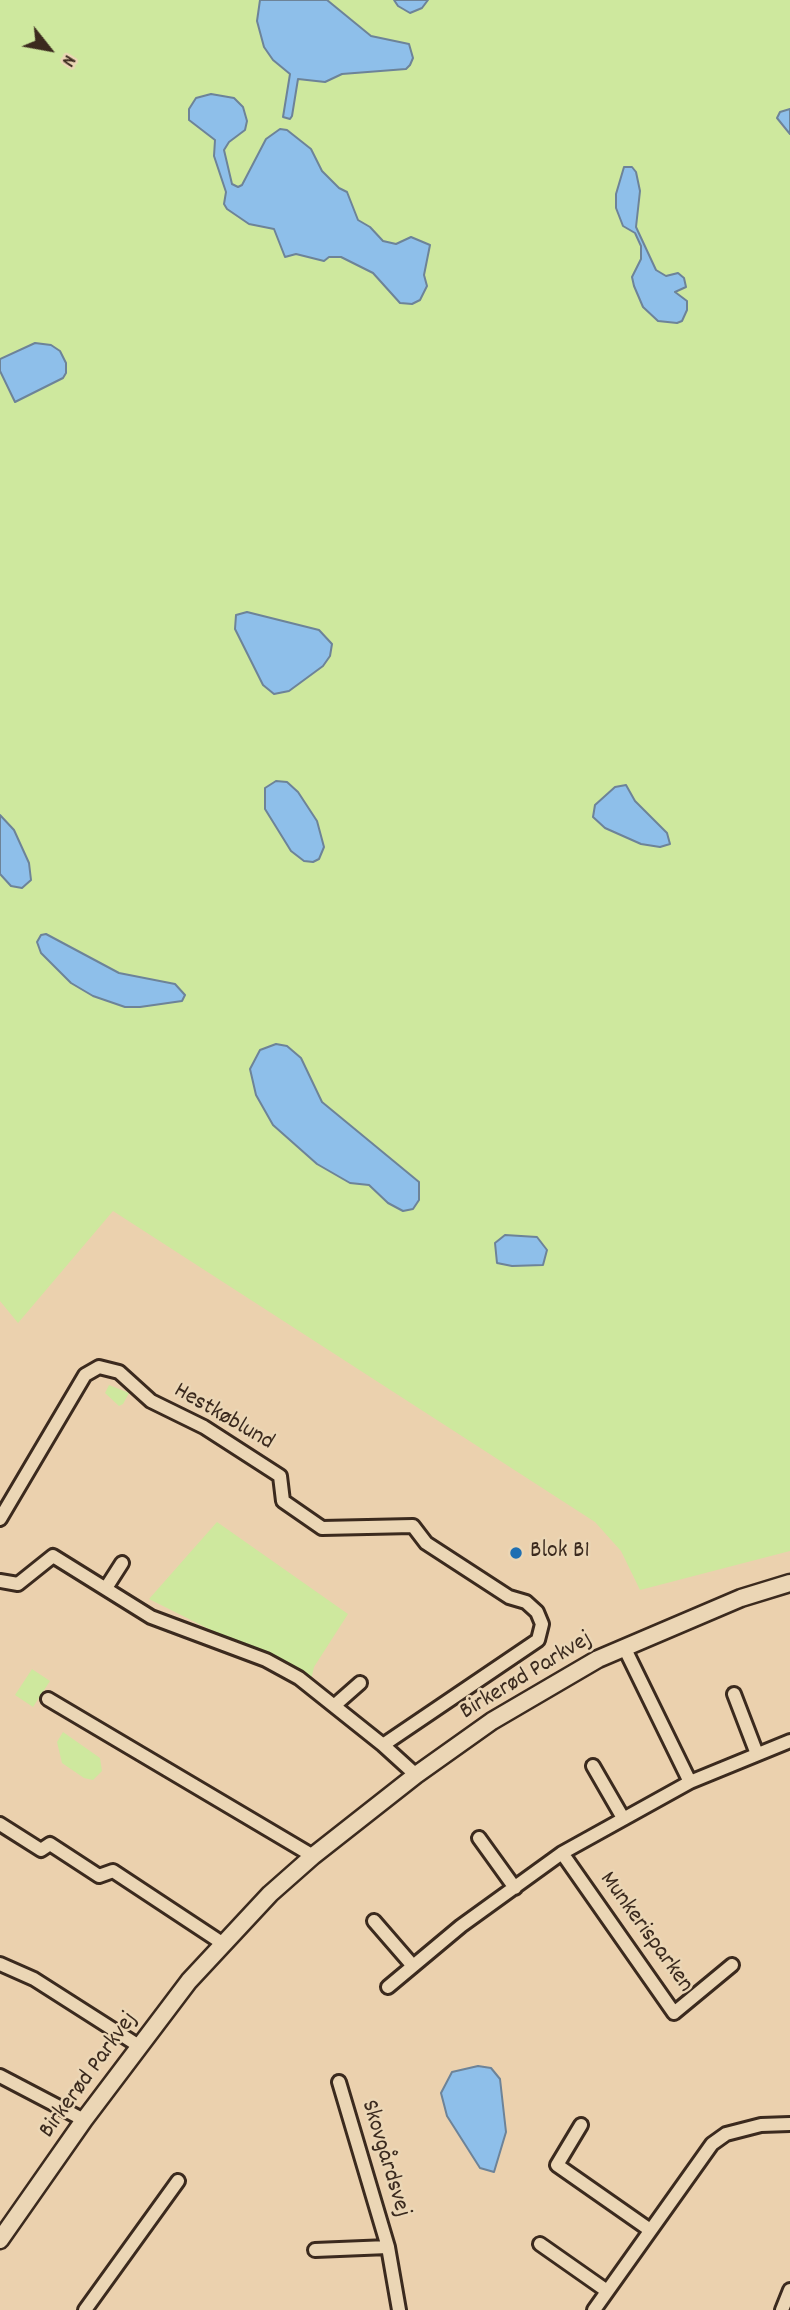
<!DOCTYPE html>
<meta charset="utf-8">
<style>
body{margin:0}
#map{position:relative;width:790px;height:2310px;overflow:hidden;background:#ebd1ae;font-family:Dekko,sans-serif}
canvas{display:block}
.north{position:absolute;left:14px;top:14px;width:70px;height:70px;-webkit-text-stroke:5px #ebd6b5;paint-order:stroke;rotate:121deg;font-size:19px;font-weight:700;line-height:28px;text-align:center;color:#3b2a1e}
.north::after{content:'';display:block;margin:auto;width:24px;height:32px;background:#3b2a1e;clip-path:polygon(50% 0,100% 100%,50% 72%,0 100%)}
</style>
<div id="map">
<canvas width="790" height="2310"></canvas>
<div class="north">N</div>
</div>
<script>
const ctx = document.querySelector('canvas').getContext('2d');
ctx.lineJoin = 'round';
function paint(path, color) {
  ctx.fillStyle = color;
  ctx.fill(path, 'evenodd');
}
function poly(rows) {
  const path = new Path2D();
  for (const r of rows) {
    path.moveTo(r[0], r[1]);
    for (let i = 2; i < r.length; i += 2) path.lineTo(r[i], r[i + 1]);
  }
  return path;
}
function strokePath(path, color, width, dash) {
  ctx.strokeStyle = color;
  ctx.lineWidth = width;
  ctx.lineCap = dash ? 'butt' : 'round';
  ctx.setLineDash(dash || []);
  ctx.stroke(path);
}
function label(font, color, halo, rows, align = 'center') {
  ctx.font = font + ' Dekko,sans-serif';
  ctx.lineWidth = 5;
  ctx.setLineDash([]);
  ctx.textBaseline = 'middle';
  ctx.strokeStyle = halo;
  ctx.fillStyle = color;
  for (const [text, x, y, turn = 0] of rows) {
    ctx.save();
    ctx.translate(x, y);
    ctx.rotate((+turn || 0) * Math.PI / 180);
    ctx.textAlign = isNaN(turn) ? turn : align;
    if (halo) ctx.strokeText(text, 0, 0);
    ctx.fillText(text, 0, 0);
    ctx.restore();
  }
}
paint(poly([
 [0,0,790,0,790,109,780,113,781,126,790,134,790,1551,640,1590,621,1551,595,1522,113,1211,18,1323,0,1301],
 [109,1385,129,1393,123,1404,119,1406,105,1393],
 [217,1522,348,1614,314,1667,311,1680,149,1599],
 [32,1669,50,1681,33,1707,15,1695],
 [63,1732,100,1758,102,1771,93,1780,84,1778,62,1763,57,1742]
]), '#cee89e');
const water = poly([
 [260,0,327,0,371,36,409,44,413,58,410,65,406,69,342,74,325,82,298,79,292,116,290,119,283,117,290,74,273,60,264,47,257,21,260,0],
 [394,0,428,0,422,8,410,13,398,6,394,0],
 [211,94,234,98,243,107,247,121,245,130,229,142,224,150,232,184,238,187,242,185,266,139,280,129,287,130,311,149,322,171,339,188,347,192,358,220,370,227,383,241,396,244,411,237,430,245,424,275,427,286,420,300,412,304,400,303,373,273,341,257,329,257,324,261,296,254,285,257,274,229,249,224,227,209,224,204,226,192,214,156,215,140,189,120,189,109,196,98,211,94],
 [790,109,790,134,777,118,780,112,790,109],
 [624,167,632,167,636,172,640,191,636,227,656,270,666,276,678,273,684,278,686,287,675,292,687,301,687,310,682,321,677,323,658,321,643,307,634,286,632,277,641,259,641,246,635,233,623,226,616,208,616,194,624,167],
 [35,343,51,345,60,351,66,363,66,373,63,378,15,402,0,371,0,359,35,343],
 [247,612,319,630,332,644,330,656,323,666,289,691,274,694,263,685,235,629,236,615,247,612],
 [276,781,287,782,298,792,317,821,324,847,319,859,313,862,304,861,291,851,265,809,265,788,276,781],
 [626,785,635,801,667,833,670,844,660,847,641,844,605,828,593,817,595,805,615,787,626,785],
 [0,815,14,830,29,863,31,880,22,888,11,886,0,874,0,815],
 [46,934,119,973,175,984,185,995,182,1001,140,1007,125,1007,93,996,71,983,41,953,37,942,41,935,46,934],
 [276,1044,287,1046,301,1058,322,1102,419,1182,419,1200,413,1209,403,1211,388,1203,369,1185,350,1183,317,1164,273,1125,256,1095,250,1069,260,1050,276,1044],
 [505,1235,537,1237,547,1250,543,1265,512,1266,497,1263,495,1243,505,1235],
 [478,2066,491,2068,500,2079,506,2132,494,2172,480,2168,447,2116,441,2093,452,2072,478,2066]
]);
paint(water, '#8ebfea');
strokePath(water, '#6d8398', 2);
const street = poly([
 [0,1519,85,1375,99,1367,119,1372,151,1401,204,1427,280,1476,283,1501,322,1528,413,1526,426,1543,509,1597,526,1602,537,1612,542,1624,538,1640,383,1745],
 [0,1581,18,1584,53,1556,151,1617,266,1660,299,1678,383,1745,416,1775],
 [106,1588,122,1563],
 [624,1647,690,1782],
 [734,1694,757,1754],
 [48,1699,313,1856],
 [335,1705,360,1683],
 [593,1766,623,1818],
 [0,1824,41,1850,50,1844,99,1876,113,1871,222,1943],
 [479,1838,515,1888],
 [562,1853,674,2013,732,1965],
 [374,1921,413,1966],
 [0,1964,34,1979,139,2046],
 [388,1987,461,1926,562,1853,690,1782,790,1741],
 [0,2076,84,2120],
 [339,2082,388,2247,399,2310],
 [581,2125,557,2165,650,2230],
 [540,2244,607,2291],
 [315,2250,388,2247],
 [85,2310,178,2181],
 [594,2310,712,2144,726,2134,761,2125,790,2124],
 [782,2310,790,2290]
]);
const secondary = poly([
 [0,2240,84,2120,189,1981,270,1894,313,1856,416,1775,492,1721,598,1659,741,1598,790,1583]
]);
strokePath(street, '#3b2a1e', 18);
strokePath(secondary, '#3b2a1e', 21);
strokePath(street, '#ebd6b5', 12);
strokePath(secondary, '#ebd6b5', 16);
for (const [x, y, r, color] of [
 [516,1553,7,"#1f6fb2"]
]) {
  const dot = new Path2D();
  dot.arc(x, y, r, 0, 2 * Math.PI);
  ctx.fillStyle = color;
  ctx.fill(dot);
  strokePath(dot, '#ebd6b5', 2.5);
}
label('24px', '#3b2a1e', '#ebd6b5', [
 ["Hestkøblund",223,1418,30],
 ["Birkerød Parkvej",527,1677,-31],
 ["Munkerisparken",645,1933,54],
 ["Birkerød Parkvej",90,2076,-54],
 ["Skovgårdsvej",384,2159,73]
]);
label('24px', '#3b2a1e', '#ebd6b5', [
 ["Blok B1",530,1553]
], 'left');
</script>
